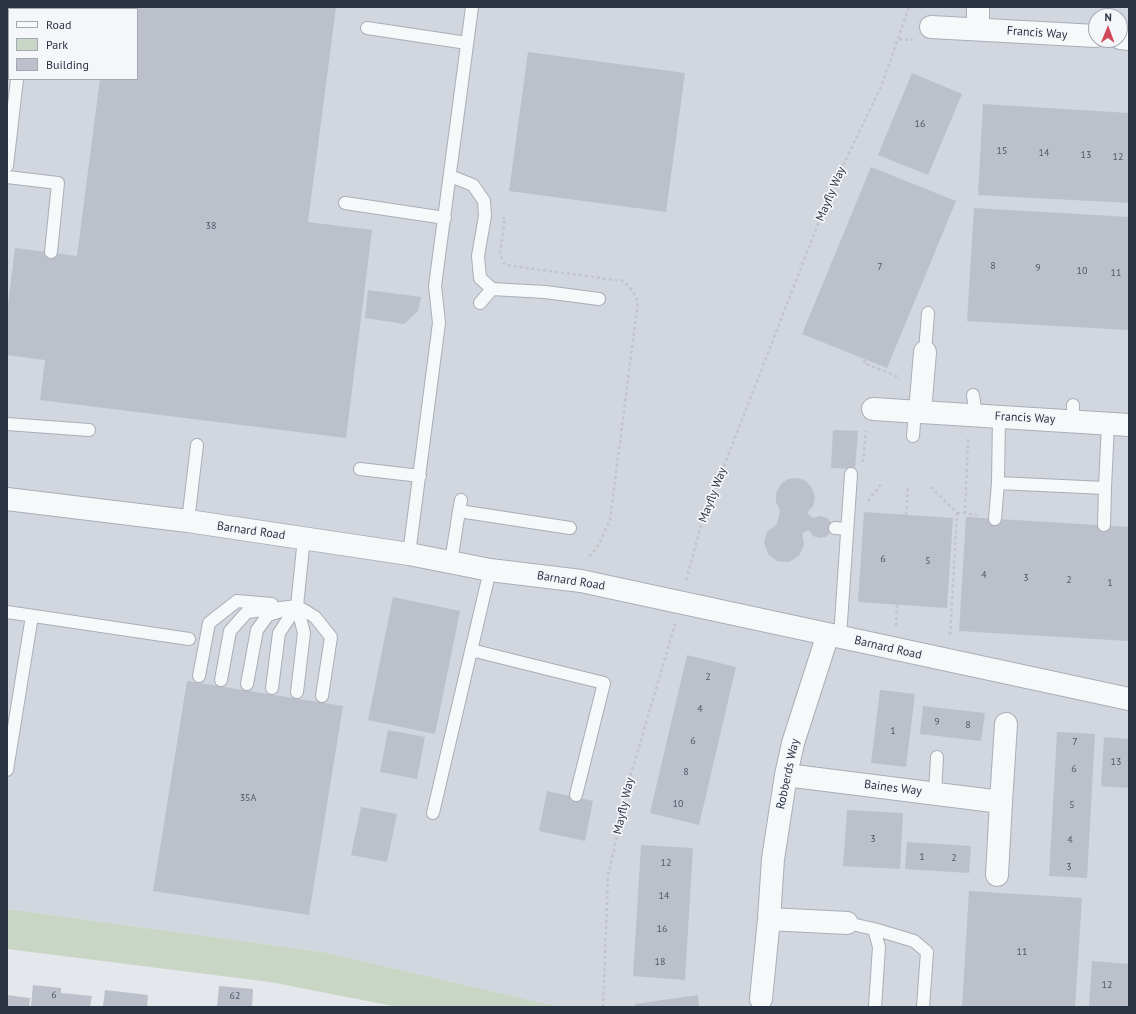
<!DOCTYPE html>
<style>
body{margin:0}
#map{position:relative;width:1136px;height:1014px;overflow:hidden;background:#e4e7ec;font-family:"PT Sans",sans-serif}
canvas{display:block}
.frame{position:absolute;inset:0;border:8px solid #2b3445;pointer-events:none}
.legend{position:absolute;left:8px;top:8px;width:130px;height:72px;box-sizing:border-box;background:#f4f6f9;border:1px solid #a4a8b1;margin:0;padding:5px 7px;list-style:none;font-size:12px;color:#2b3445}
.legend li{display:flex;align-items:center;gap:8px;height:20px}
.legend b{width:20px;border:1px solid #a4a8b1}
.north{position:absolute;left:1088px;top:8px;width:40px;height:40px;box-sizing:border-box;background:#f4f6f9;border:1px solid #a4a8b1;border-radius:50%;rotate:1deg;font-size:11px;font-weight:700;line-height:16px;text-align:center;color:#2b3445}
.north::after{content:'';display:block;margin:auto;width:14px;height:18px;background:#d1495b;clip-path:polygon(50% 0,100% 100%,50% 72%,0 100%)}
</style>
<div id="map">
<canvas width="1136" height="1014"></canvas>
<div class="frame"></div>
<ul class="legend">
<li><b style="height:5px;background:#f7f8fa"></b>Road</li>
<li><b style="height:11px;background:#c9d6c5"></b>Park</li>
<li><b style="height:11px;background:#bbc0ca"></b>Building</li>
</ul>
<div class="north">N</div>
</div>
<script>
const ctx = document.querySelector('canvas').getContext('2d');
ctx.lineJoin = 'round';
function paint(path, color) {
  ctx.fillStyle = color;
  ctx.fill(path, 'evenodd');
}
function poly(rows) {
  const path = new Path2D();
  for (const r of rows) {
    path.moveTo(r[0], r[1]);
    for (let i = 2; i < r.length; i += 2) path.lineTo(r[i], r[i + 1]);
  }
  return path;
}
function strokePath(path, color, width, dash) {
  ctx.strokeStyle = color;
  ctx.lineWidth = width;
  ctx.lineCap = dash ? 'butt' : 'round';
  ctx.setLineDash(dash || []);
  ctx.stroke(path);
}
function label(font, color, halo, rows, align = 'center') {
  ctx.font = font + ' "PT Sans",sans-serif';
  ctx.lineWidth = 3.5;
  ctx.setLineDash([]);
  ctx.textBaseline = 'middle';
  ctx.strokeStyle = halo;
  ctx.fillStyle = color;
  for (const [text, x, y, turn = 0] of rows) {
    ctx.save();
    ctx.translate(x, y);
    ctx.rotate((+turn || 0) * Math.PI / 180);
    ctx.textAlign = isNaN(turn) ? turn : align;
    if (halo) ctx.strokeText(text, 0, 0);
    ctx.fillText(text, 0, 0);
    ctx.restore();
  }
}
paint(poly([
 [7,7,1129,7,1129,1007,560,1007,323,952,7,909],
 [9,9,137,9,137,79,9,79],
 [1096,16,1120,16,1120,40,1096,40]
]), '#d2d6de');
paint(poly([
 [7,909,323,952,560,1007,398,1007,270,982,7,949]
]), '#c9d6c5');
paint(poly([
 [109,7,336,7,308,222,372,230,346,438,40,400,45,360,7,355,7,312,15,248,77,256,100,79,137,79,137,9,109,9],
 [528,52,685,73,666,212,509,191],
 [912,73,962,94,928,175,878,155],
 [983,104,1129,113,1129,203,978,195],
 [871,167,956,201,887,368,802,334],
 [974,208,1129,217,1129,330,967,321],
 [368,290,421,297,418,311,404,324,365,318],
 [833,430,858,431,855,469,831,468],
 [798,478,806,481,812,488,815,497,813,506,807,513,813,518,820,516,827,518,831,523,831,531,826,537,820,538,813,536,809,530,802,533,804,545,799,556,789,562,777,561,768,554,764,543,767,532,777,524,780,510,776,502,776,493,781,484,788,479],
 [864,512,953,518,947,608,858,602],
 [966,517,1129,527,1129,641,959,631],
 [393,597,460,611,435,734,368,720],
 [687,655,736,667,699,825,650,813],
 [187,681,343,706,309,915,153,891],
 [880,690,915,694,906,767,871,763],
 [923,706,985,713,981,741,920,734],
 [388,730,425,737,417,779,380,772],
 [1057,732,1095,734,1087,878,1049,876],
 [1104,737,1129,739,1129,788,1101,786],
 [547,791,593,801,585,841,539,831],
 [361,807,397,814,387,862,351,855],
 [847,810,903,813,900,869,843,866],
 [907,842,971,846,969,873,905,869],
 [641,845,693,848,685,980,633,976],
 [969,891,1082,898,1075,1007,962,1007],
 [1092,961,1129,964,1129,1007,1089,1007],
 [33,985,61,988,61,993,92,996,90,1007,31,1006],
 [219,986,253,989,252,1007,217,1007],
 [105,990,148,995,147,1007,103,1006],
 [7,995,30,998,29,1007,7,1007],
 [698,995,699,1007,635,1007,635,1004]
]), '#bbc0ca');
const service = poly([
 [25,9,25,7],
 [367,28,467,43],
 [7,166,17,79],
 [450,176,473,185,484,201,485,216,478,256,480,278,492,289],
 [7,177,58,183,51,252],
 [345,203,445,218],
 [480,303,492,289,545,292,599,299],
 [925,352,928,313],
 [973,395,976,415],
 [999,417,998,483,1105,488,1108,423],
 [1073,421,1073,405],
 [7,424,89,430],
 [913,436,915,411],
 [360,469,420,476],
 [461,500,459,511,570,528],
 [995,519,998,483],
 [188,521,197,445],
 [1104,525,1105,488],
 [835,528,847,529],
 [304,538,297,606,315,617,331,637,322,696],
 [409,554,439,323,435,286,472,7],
 [451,562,459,511],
 [7,612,189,639],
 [840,637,851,474],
 [471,650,604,683,576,795],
 [199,676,209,623,237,601,272,604],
 [221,680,230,631,247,612,297,606,268,615,257,630,247,684],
 [272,688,279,633,297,606,304,633,297,692],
 [7,770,32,616],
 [935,794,937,757],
 [433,813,490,570],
 [847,923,874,929,879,947,875,1007],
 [874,929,914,941,927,952,923,1007]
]);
const minor = poly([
 [931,27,1096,36],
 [978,29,978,7],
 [1120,38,1129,39],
 [873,409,1129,425],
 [920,412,925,352],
 [7,499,188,521,409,554,490,570,581,581,1129,699],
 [786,775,1001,802,1006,724],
 [997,875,1001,802],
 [769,919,847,923],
 [761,999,769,919,773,859,786,775,793,743,828,634]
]);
strokePath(service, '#a9aeb7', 14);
strokePath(minor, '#a9aeb7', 24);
strokePath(poly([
 [899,39,913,40],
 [502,218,505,218,500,254,505,265,623,281,632,290,638,301,610,520,597,548,587,559],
 [865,360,864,363,896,376,899,380],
 [968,439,965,513,977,515],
 [863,462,866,431],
 [931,487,957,513,950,638],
 [868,501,881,484],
 [957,513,965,513],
 [906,515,908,485],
 [686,580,702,522,743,417,832,188,881,87,909,7],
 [896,626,897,604],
 [603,1007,608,876,631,774,675,624]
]), '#c2c5cb', 2.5, [3, 3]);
strokePath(service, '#f7f8fa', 12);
strokePath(minor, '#f7f8fa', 22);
label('10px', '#4f5766', null, [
 ["16",920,124],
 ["15",1002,151],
 ["14",1044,153],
 ["13",1086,155],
 ["12",1118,157],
 ["38",211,226],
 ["8",993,266],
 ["7",880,267],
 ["9",1038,268],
 ["10",1082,271],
 ["11",1116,273],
 ["6",883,559],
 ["5",928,561],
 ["4",984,575],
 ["3",1026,578],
 ["2",1069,580],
 ["1",1110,583],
 ["2",708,677],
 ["4",700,709],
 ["9",937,722],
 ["8",968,725],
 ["1",893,731],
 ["6",693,741],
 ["7",1075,742],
 ["13",1116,762],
 ["6",1074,769],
 ["8",686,772],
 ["35A",248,798],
 ["10",678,804],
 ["5",1072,805],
 ["3",873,839],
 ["4",1070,840],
 ["1",922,857],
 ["2",954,858],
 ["12",666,863],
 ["3",1069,867],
 ["14",664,896],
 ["16",662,929],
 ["11",1022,952],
 ["18",660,962],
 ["12",1107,985],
 ["6",54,995],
 ["62",235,996]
]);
label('12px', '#2b3445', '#f4f6f9', [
 ["Francis Way",1037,33,4],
 ["Mayfly Way",831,194,-67],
 ["Francis Way",1025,418,3],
 ["Mayfly Way",713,495,-69],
 ["Barnard Road",251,531,8],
 ["Barnard Road",571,581,9],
 ["Barnard Road",888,648,13],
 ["Robberds Way",788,774,-78],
 ["Baines Way",893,788,7],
 ["Mayfly Way",624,806,-77]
]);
</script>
